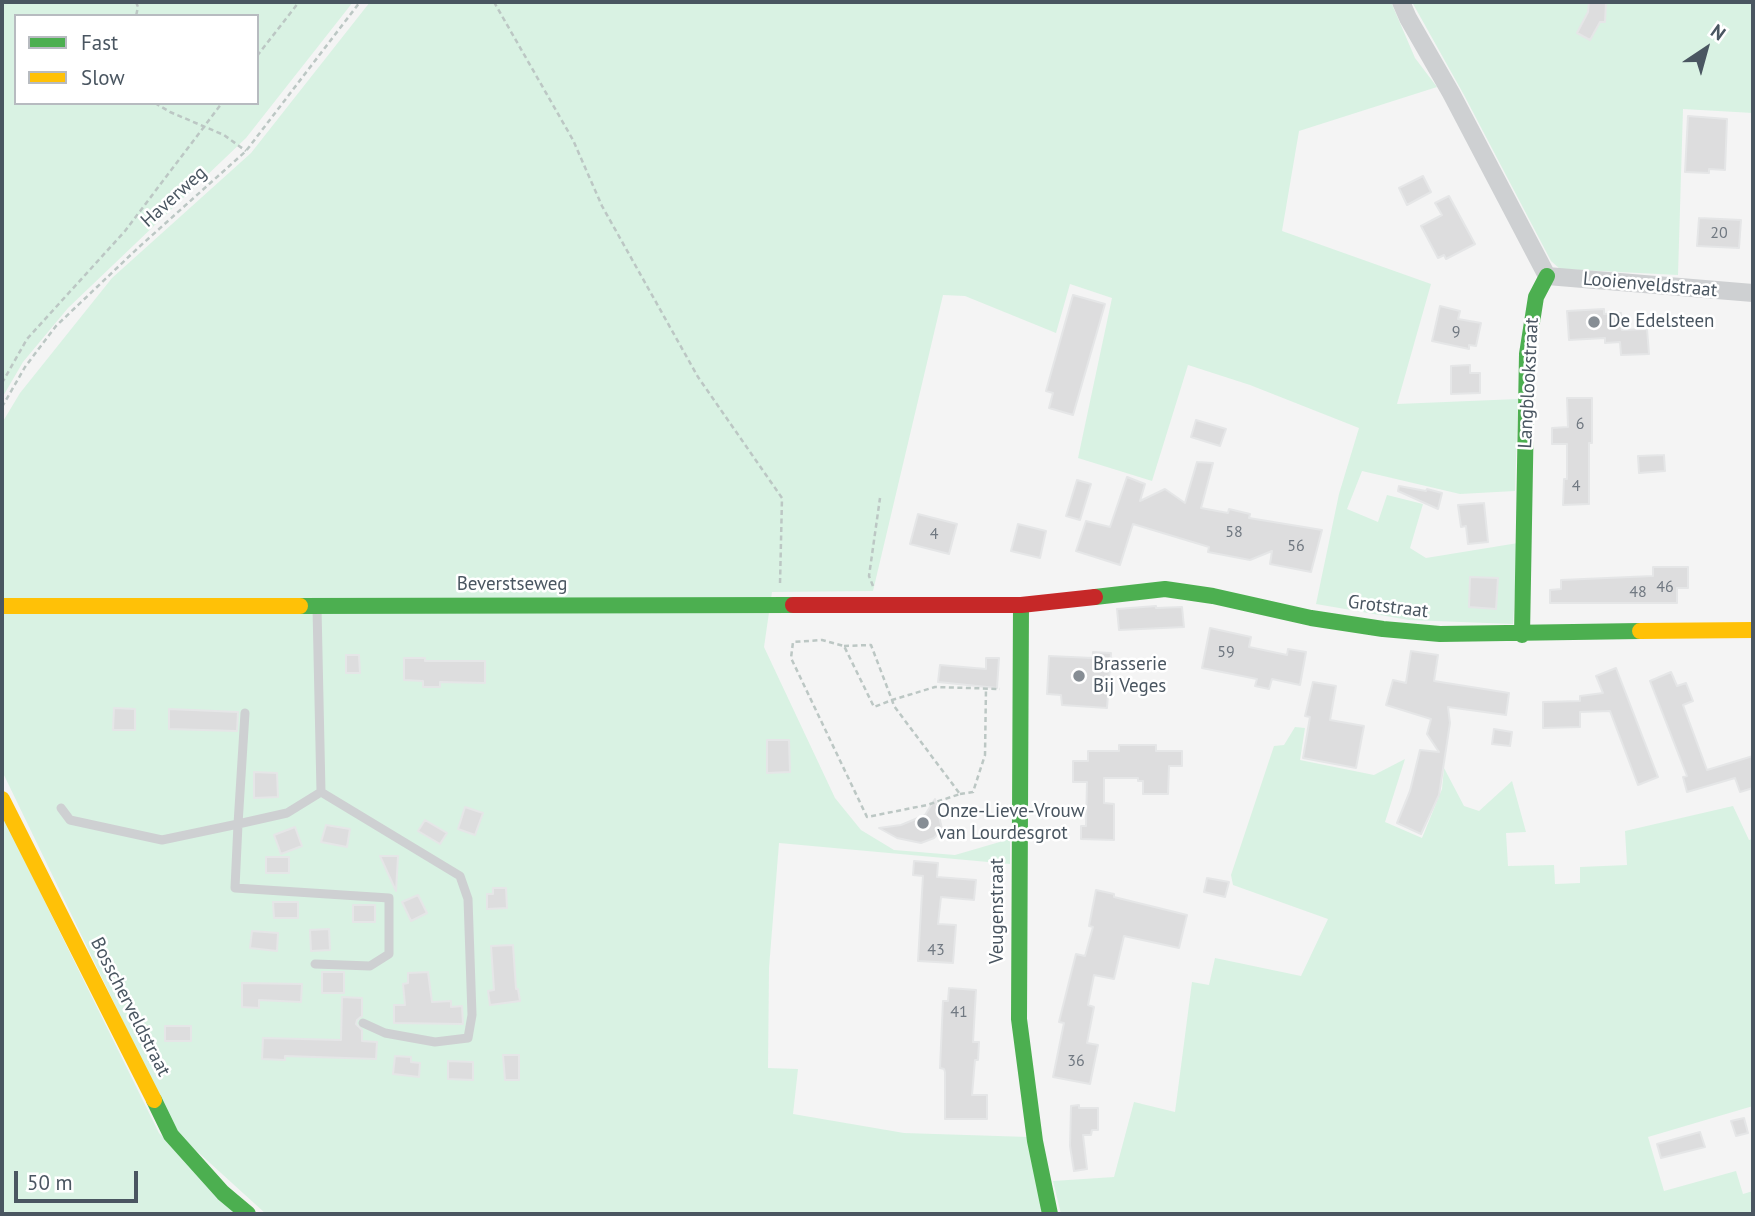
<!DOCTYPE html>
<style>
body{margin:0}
#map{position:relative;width:1755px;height:1216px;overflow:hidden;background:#f4f4f4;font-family:"PT Sans",sans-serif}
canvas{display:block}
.frame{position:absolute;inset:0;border:4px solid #4a5661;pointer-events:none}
.legend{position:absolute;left:14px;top:14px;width:245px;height:91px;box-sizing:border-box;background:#fff;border:2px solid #b7bbc0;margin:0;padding:9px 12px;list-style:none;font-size:21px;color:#4a5661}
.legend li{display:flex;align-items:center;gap:14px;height:35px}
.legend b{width:35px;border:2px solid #b7bbc0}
.north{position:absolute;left:1671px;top:14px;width:70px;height:70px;-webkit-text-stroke:5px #fff;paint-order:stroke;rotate:36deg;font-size:19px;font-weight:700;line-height:28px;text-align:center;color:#4a5661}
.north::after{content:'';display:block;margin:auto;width:24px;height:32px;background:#4a5661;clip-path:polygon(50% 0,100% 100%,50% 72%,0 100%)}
.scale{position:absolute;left:14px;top:1171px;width:124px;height:32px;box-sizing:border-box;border:4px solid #4a5661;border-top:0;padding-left:9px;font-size:21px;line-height:24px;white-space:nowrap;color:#4a5661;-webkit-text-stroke:5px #fff;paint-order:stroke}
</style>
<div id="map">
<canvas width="1755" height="1216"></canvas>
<div class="frame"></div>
<ul class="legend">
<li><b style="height:9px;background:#4caf50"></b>Fast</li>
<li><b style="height:9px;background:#ffc107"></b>Slow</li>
</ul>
<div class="north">N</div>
<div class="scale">50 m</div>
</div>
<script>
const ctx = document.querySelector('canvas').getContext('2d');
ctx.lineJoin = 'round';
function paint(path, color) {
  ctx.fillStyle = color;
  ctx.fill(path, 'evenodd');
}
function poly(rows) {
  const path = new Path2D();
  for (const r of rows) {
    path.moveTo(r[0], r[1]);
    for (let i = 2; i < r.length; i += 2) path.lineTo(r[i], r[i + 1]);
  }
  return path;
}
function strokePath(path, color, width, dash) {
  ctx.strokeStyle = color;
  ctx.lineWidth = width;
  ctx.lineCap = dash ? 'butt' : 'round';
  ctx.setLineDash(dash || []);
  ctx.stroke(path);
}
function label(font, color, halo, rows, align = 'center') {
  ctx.font = font + ' "PT Sans",sans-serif';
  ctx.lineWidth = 5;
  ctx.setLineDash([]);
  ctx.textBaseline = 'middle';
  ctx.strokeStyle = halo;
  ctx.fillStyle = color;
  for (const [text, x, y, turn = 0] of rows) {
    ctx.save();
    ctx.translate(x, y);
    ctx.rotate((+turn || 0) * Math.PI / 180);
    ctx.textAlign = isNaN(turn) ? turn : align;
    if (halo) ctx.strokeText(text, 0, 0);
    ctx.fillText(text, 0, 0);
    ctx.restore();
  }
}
paint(poly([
 [2,2,353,2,246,138,68,308,23,362,2,398],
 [16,16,257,16,257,103,16,103],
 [370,2,1391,2,1415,58,1437,87,1299,131,1282,231,1431,284,1397,404,1518,399,1515,491,1460,494,1362,471,1347,509,1378,522,1387,495,1423,504,1410,548,1426,558,1518,543,1513,624,1409,620,1316,604,1339,494,1359,428,1250,385,1188,365,1152,481,1078,458,1112,298,1070,284,1056,333,965,296,943,295,873,591,772,592,764,647,835,798,861,830,894,850,955,855,1010,839,1010,864,779,843,769,968,768,1068,798,1069,793,1114,904,1133,1029,1137,1042,1214,266,1214,177,1133,2,771,2,423,20,393,112,278,251,153],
 [1412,2,1753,2,1753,113,1683,109,1678,275,1560,269,1551,261,1464,95],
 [1295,727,1305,728,1300,760,1374,775,1405,759,1385,822,1422,838,1442,789,1444,768,1464,806,1479,811,1512,781,1526,832,1506,833,1508,866,1554,865,1555,884,1580,883,1580,867,1627,865,1625,831,1733,806,1749,840,1753,839,1753,1106,1648,1137,1664,1191,1736,1171,1743,1194,1753,1191,1753,1214,1061,1214,1053,1181,1114,1177,1134,1102,1175,1112,1192,982,1209,985,1215,958,1301,976,1328,919,1233,885,1231,875,1274,746,1284,745],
 [2,815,159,1133,240,1214,2,1214]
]), '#d9f2e3');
const building = poly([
 [1589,2,1606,2,1605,22,1600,22,1590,40,1577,33,1588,12,1589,2],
 [1688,116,1727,119,1725,170,1709,169,1709,173,1685,172,1688,116],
 [1423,176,1431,192,1407,205,1399,188,1423,176],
 [1449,196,1475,244,1446,259,1444,255,1438,258,1421,226,1442,215,1435,203,1449,196],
 [1699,218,1741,220,1739,248,1697,246,1699,218],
 [1073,295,1105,304,1073,415,1049,408,1053,393,1046,391,1073,295],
 [1440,306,1460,311,1458,319,1481,323,1476,346,1469,345,1469,349,1432,341,1440,306],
 [1604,309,1604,314,1621,313,1622,330,1647,329,1649,354,1621,355,1620,342,1605,343,1605,338,1569,340,1567,311,1604,309],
 [1470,365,1470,373,1480,373,1480,393,1451,394,1451,366,1470,365],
 [1567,398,1592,398,1592,443,1589,443,1589,504,1563,505,1564,479,1567,479,1567,444,1552,444,1552,428,1568,427,1567,398],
 [1196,420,1226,429,1220,446,1191,437,1196,420],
 [1664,455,1665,471,1639,473,1638,456,1664,455],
 [1197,462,1213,463,1201,508,1228,513,1229,509,1250,514,1249,518,1322,530,1311,572,1270,564,1272,551,1250,560,1208,552,1209,547,1133,524,1120,565,1076,551,1086,521,1110,527,1127,477,1145,484,1140,501,1165,489,1185,503,1197,462],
 [1077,480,1091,484,1080,520,1066,516,1077,480],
 [1399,486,1426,491,1427,489,1442,493,1438,509,1398,491,1399,486],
 [1484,503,1488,542,1468,544,1466,526,1461,527,1458,505,1484,503],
 [918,514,957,524,949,554,910,544,918,514],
 [1018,524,1046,531,1040,558,1011,551,1018,524],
 [1653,567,1688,567,1688,588,1677,588,1677,603,1550,603,1550,590,1561,589,1561,580,1653,576,1653,567],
 [1470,577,1498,578,1496,609,1469,607,1470,577],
 [1156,606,1156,608,1182,607,1184,627,1119,630,1117,609,1156,606],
 [1210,628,1251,637,1249,647,1287,655,1288,649,1306,652,1300,685,1272,679,1269,689,1255,686,1257,679,1202,668,1210,628],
 [1411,651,1438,655,1434,681,1509,693,1506,715,1448,707,1450,723,1439,795,1421,834,1397,823,1410,791,1420,750,1439,752,1427,734,1431,719,1386,705,1393,680,1406,683,1411,651],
 [1093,652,1111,653,1107,708,1062,705,1061,695,1047,694,1049,656,1093,658,1093,652],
 [346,655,359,655,360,673,346,673,346,655],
 [404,658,425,658,425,661,485,661,485,683,440,682,440,687,423,687,423,681,404,680,404,658],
 [986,658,999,658,997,688,938,682,940,665,986,669,986,658],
 [1616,668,1658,777,1638,785,1610,711,1580,712,1580,727,1543,728,1543,702,1580,701,1580,696,1603,693,1596,676,1616,668],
 [1671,672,1677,686,1686,683,1693,701,1683,705,1707,770,1753,756,1753,788,1740,792,1735,778,1687,792,1683,777,1687,776,1650,681,1671,672],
 [1313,682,1336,686,1330,720,1364,726,1356,768,1303,758,1310,717,1305,716,1313,682],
 [114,708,135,709,135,730,113,730,114,708],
 [169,709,238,712,237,731,169,729,169,709],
 [1494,729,1512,732,1510,746,1492,744,1494,729],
 [767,740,789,740,790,772,767,773,767,740],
 [1119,745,1156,745,1156,751,1182,751,1182,766,1169,766,1168,794,1143,794,1143,781,1138,781,1138,778,1104,778,1104,803,1114,804,1114,840,1081,839,1081,826,1086,826,1087,782,1073,782,1073,761,1088,761,1088,751,1119,751,1119,745],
 [254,772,277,773,278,797,254,798,254,772],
 [935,799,942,829,934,838,921,843,897,838,879,828,901,825,925,815,935,799],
 [465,807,483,813,475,835,458,829,465,807],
 [425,820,447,833,440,844,418,831,425,820],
 [326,825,350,829,347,847,321,842,326,825],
 [295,827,302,846,281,854,274,835,295,827],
 [380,856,398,856,396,891,380,856],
 [266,857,289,857,289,873,266,873,266,857],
 [914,861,938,863,937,877,976,880,974,900,941,897,938,924,956,925,953,963,918,961,923,876,913,875,914,861],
 [1207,878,1229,882,1225,897,1204,892,1207,878],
 [493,888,506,888,507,908,487,909,487,894,493,894,493,888],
 [1096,890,1114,894,1114,897,1187,915,1179,948,1124,936,1114,979,1094,975,1088,1005,1094,1007,1087,1043,1098,1045,1090,1084,1053,1077,1064,1023,1059,1022,1076,954,1085,956,1093,927,1089,926,1096,890],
 [418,895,427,913,411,921,402,902,418,895],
 [273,902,298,902,298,918,274,918,273,902],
 [353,905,375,905,375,922,353,922,353,905],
 [329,929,330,950,311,951,310,930,329,929],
 [252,931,278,933,277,951,250,948,252,931],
 [513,945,516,989,518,989,520,1001,490,1005,488,991,494,990,491,946,513,945],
 [322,972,344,972,344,993,322,993,322,972],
 [428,972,432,1002,451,1001,451,1007,462,1006,463,1024,394,1023,394,1005,405,1005,403,984,408,983,408,973,428,972],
 [242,983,302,984,301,1002,259,1000,259,1008,242,1007,242,983],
 [949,988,976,990,973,1042,979,1042,978,1060,975,1060,972,1095,987,1095,987,1119,945,1119,945,1072,944,1069,940,1068,943,1001,948,1001,949,988],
 [342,997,362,998,362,1016,357,1020,356,1024,362,1030,362,1041,377,1042,376,1059,285,1056,285,1060,262,1059,263,1038,341,1040,342,997],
 [165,1026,191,1026,191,1041,165,1041,165,1026],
 [503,1055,519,1055,519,1080,505,1080,503,1055],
 [395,1056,411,1057,411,1062,420,1063,419,1077,393,1074,395,1056],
 [448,1061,473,1062,473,1080,448,1079,448,1061],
 [1079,1105,1079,1108,1098,1108,1098,1130,1092,1130,1091,1135,1083,1135,1087,1169,1074,1171,1070,1146,1071,1106,1079,1105],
 [1744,1118,1748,1133,1736,1136,1731,1121,1744,1118],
 [1700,1132,1705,1147,1661,1158,1657,1144,1700,1132]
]);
paint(building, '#ddddde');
strokePath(building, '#e5e6e7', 2);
strokePath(poly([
 [136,2,138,7,136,16],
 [494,2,573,140,602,206,698,377,782,498,780,584],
 [257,56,299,2],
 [155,103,170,112,224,135,246,151],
 [2,383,27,339,125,231,222,103],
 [2,407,25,367,56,326,139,247,246,151,360,2],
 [873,586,869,576,880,498],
 [844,646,871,645,892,700,894,706,960,794,927,805,867,817,791,658,793,642,822,640,844,646,874,707,892,700,935,687,1000,689],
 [960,794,973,792,985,755,986,688]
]), '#bcc7c4', 2.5, [5, 3.5]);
strokePath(poly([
 [321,792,460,876,468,899,472,1015,468,1038,435,1042,385,1033,363,1023],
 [61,808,70,820,162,840,238,824,245,713],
 [315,964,370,966,389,954,389,898,235,888,238,824,287,813,321,792,317,608]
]), '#ced0d2', 9);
strokePath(poly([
 [1401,2,1408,18,1451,93,1547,276,1753,293]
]), '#ced0d2', 18);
strokePath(poly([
 [1095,597,1165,589,1213,596,1311,618,1383,629,1440,634,1640,631],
 [1021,605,1019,1019,1035,1141,1050,1214],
 [300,606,793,605],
 [1522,635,1527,354,1536,297,1547,276],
 [154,1100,171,1135,223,1193,248,1214]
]), '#4caf50', 16);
strokePath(poly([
 [2,606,300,606],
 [1640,631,1753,630],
 [2,799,154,1100]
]), '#ffc107', 16);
strokePath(poly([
 [793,605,1021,605,1095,597]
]), '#c62828', 16);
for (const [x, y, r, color] of [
 [1594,322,7,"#868d94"],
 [1079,676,7,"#868d94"],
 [923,823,7,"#868d94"]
]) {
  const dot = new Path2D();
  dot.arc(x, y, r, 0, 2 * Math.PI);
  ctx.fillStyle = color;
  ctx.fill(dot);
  strokePath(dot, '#fff', 2.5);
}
label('16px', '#707881', null, [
 ["20",1719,233],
 ["9",1456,332],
 ["6",1580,424],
 ["4",1576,486],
 ["58",1234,532],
 ["4",934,534],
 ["56",1296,546],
 ["46",1665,587],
 ["48",1638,592],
 ["59",1226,652],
 ["43",936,950],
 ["41",959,1012],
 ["36",1076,1061]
]);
label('19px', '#4a5661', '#fff', [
 ["Haverweg",174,197,-42],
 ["Looienveldstraat",1650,285,5],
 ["Langblookstraat",1529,383,-87],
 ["Beverstseweg",512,585],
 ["Grotstraat",1388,607,7],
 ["Veugenstraat",998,911,-90],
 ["Bosscherveldstraat",130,1007,63]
]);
label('19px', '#4a5661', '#fff', [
 ["De Edelsteen",1608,322],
 ["Brasserie",1093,665],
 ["Bij Veges",1093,687],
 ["Onze-Lieve-Vrouw",937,812],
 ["van Lourdesgrot",937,834]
], 'left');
</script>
